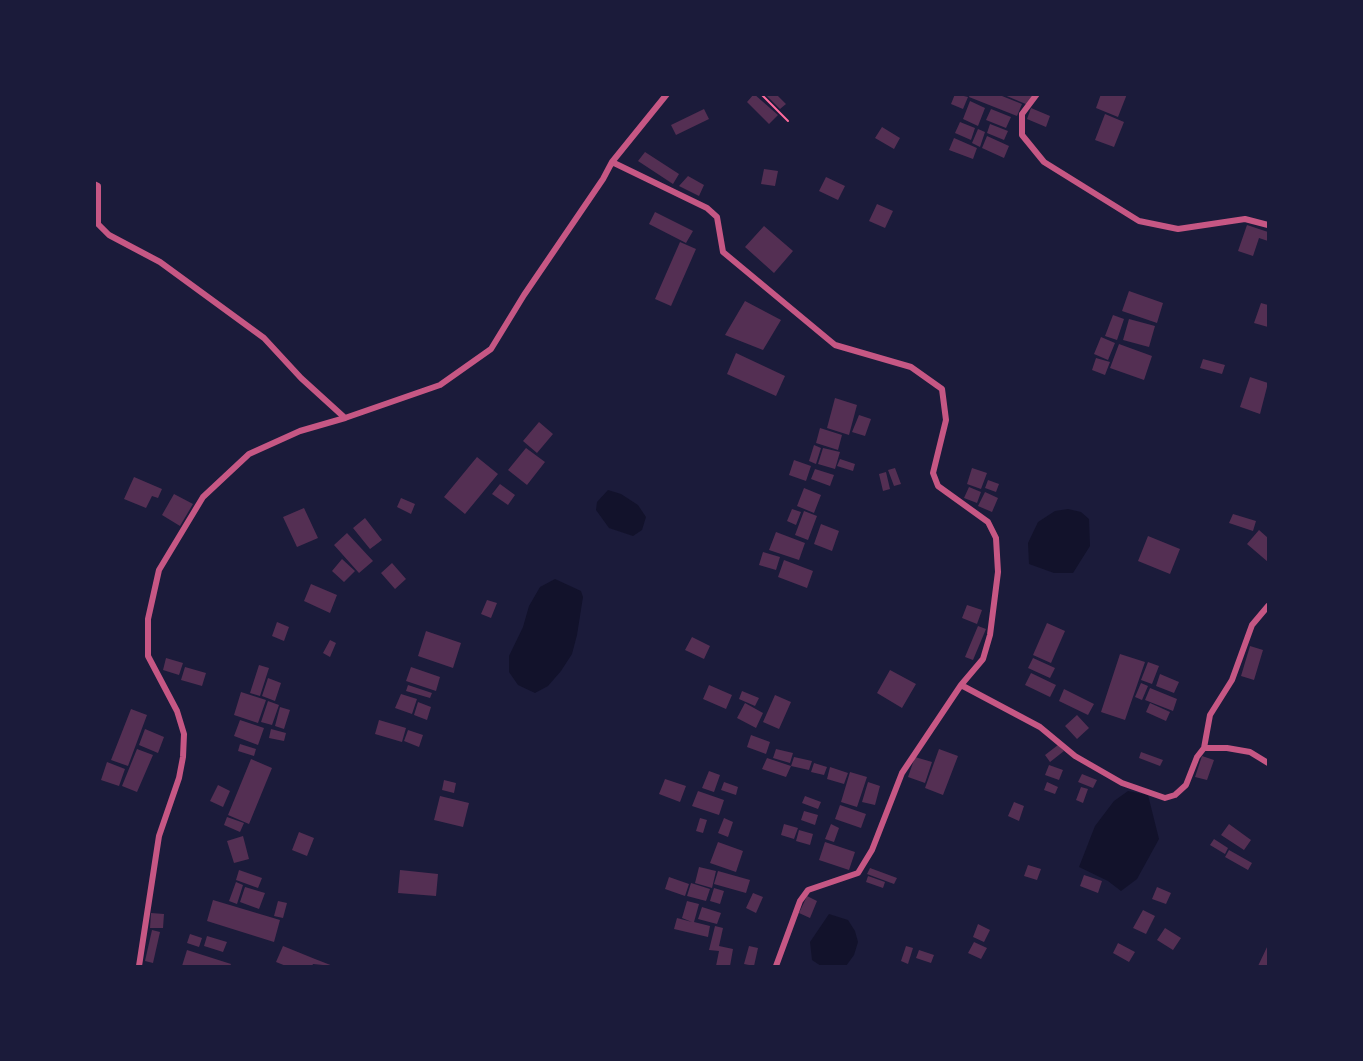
<!DOCTYPE html>
<style>
body{margin:0}
#map{position:relative;width:1363px;height:1061px;overflow:hidden;background:#1b1b3a;font-family:"Source Sans 3",sans-serif}
canvas{display:block}
.frame{position:absolute;inset:0;border:96px solid #1b1b3a;pointer-events:none}
</style>
<div id="map">
<canvas width="1363" height="1061"></canvas>
<div class="frame"></div>
</div>
<script>
const ctx = document.querySelector('canvas').getContext('2d');
ctx.lineJoin = 'round';
function paint(path, color) {
  ctx.fillStyle = color;
  ctx.fill(path, 'evenodd');
}
function poly(rows) {
  const path = new Path2D();
  for (const r of rows) {
    path.moveTo(r[0], r[1]);
    for (let i = 2; i < r.length; i += 2) path.lineTo(r[i], r[i + 1]);
  }
  return path;
}
function strokePath(path, color, width, dash) {
  ctx.strokeStyle = color;
  ctx.lineWidth = width;
  ctx.lineCap = dash ? 'butt' : 'round';
  ctx.setLineDash(dash || []);
  ctx.stroke(path);
}
paint(poly([
 [608,490,621,494,638,505,646,517,642,530,633,536,609,528,596,510,597,502],
 [1068,509,1081,512,1089,519,1090,546,1073,573,1054,573,1029,564,1028,543,1038,522,1055,511],
 [555,579,581,591,583,597,577,635,572,654,561,671,548,686,535,693,518,685,509,672,509,656,523,627,529,606,540,587],
 [1128,791,1148,795,1159,839,1137,879,1121,891,1108,881,1079,867,1095,826,1114,801],
 [829,914,848,920,855,931,858,942,854,955,846,966,821,966,812,960,810,942]
]), '#12122b');
paint(poly([
 [754,94,778,115,769,124,747,102],
 [765,94,776,94,786,104,780,109],
 [955,94,968,97,963,109,951,104],
 [970,94,997,94,1022,104,1017,116,969,97],
 [1002,94,1033,94,1028,105],
 [1101,94,1127,94,1118,117,1096,108],
 [970,101,985,108,978,126,963,119],
 [1031,108,1050,116,1046,127,1027,119],
 [704,109,709,119,676,135,671,125],
 [991,109,1011,117,1006,128,986,120],
 [1105,114,1124,122,1114,147,1095,140],
 [960,122,975,128,971,140,955,133],
 [990,124,1008,131,1004,140,987,133],
 [882,127,900,138,894,149,875,138],
 [978,129,985,132,980,147,972,143],
 [987,136,1009,146,1004,158,982,148],
 [954,138,977,148,973,159,949,150],
 [645,152,679,174,673,184,638,161],
 [764,169,778,171,775,186,761,184],
 [688,176,704,185,699,196,679,186],
 [826,177,845,186,838,200,819,191],
 [877,204,893,211,885,228,869,221],
 [655,212,693,231,686,243,649,224],
 [1247,225,1268,232,1268,241,1259,238,1253,256,1238,251],
 [764,226,793,251,774,273,745,247],
 [680,242,696,249,671,306,655,299],
 [1129,291,1163,303,1157,323,1122,311],
 [745,301,781,320,763,350,725,335],
 [1261,303,1268,305,1268,327,1254,323],
 [1113,315,1124,319,1117,340,1105,336],
 [1129,319,1155,326,1149,347,1123,340],
 [1101,337,1115,343,1108,360,1094,354],
 [1119,344,1152,356,1144,380,1110,368],
 [736,353,785,376,776,396,727,374],
 [1096,358,1110,362,1105,375,1092,370],
 [1203,359,1225,365,1222,374,1200,368],
 [1250,377,1268,383,1260,414,1240,407],
 [835,398,857,405,849,435,827,428],
 [859,415,871,419,865,436,852,432],
 [539,422,553,434,537,453,523,441],
 [820,428,842,435,838,450,816,443],
 [814,445,821,448,816,464,809,461],
 [526,448,545,462,527,485,508,470],
 [823,448,840,452,835,469,818,464],
 [477,457,498,474,465,514,444,497],
 [840,459,855,464,853,471,837,466],
 [794,460,811,466,806,481,789,475],
 [895,468,901,484,894,486,888,470],
 [972,468,987,473,981,489,967,484],
 [815,469,834,475,830,486,811,479],
 [886,472,890,489,883,491,879,474],
 [134,477,162,489,158,498,152,496,146,508,124,499],
 [988,480,999,484,996,492,985,488],
 [500,484,515,495,508,505,492,494],
 [969,487,981,492,977,503,964,498],
 [804,488,821,495,814,513,797,506],
 [985,492,998,498,992,512,978,506],
 [174,494,193,504,180,526,162,515],
 [401,498,415,504,411,514,397,507],
 [304,508,318,538,297,547,283,517],
 [792,509,801,512,796,525,787,521],
 [804,511,817,516,808,540,795,535],
 [1233,514,1256,521,1253,531,1229,523],
 [365,518,382,540,370,549,353,528],
 [821,524,839,531,832,551,814,544],
 [1259,530,1268,538,1268,562,1247,544],
 [776,532,805,543,799,560,769,550],
 [347,533,373,561,359,573,334,545],
 [1148,536,1180,549,1170,574,1138,561],
 [763,552,780,557,776,570,759,565],
 [342,559,355,571,344,582,332,571],
 [784,560,813,571,807,588,778,577],
 [392,563,406,579,395,589,381,573],
 [311,584,337,595,330,613,304,601],
 [487,600,497,603,491,618,481,614],
 [967,605,982,610,977,624,962,618],
 [277,622,289,627,284,641,272,636],
 [1047,623,1065,631,1051,663,1033,655],
 [978,626,986,629,973,660,965,657],
 [426,631,461,643,453,668,418,656],
 [692,637,710,646,704,659,685,650],
 [330,640,336,643,330,657,323,653],
 [1250,646,1263,650,1254,680,1241,676],
 [1120,654,1145,662,1125,720,1101,712],
 [166,658,183,663,179,675,163,670],
 [1033,658,1055,668,1050,678,1028,668],
 [1148,662,1159,666,1152,684,1141,680],
 [259,665,269,668,260,696,250,693],
 [185,667,206,673,202,686,181,680],
 [411,667,440,677,436,691,406,681],
 [890,670,916,684,902,708,877,693],
 [1031,673,1056,685,1050,697,1025,685],
 [1160,674,1179,682,1174,693,1156,686],
 [268,678,281,683,275,701,262,696],
 [1141,683,1148,686,1142,700,1135,697],
 [408,685,432,693,430,698,406,691],
 [709,685,732,695,726,709,703,699],
 [1150,688,1177,699,1173,711,1145,700],
 [1064,689,1094,704,1088,715,1059,701],
 [742,691,759,698,755,706,739,699],
 [241,692,266,700,258,723,234,715],
 [401,694,417,699,412,714,395,708],
 [775,695,791,702,779,729,763,722],
 [268,701,279,705,272,725,261,722],
 [418,702,431,707,427,720,414,715],
 [745,703,763,713,756,728,737,718],
 [1150,703,1170,712,1166,721,1146,712],
 [280,707,290,710,284,729,275,726],
 [131,709,147,715,128,766,111,760],
 [1077,715,1089,728,1077,739,1065,726],
 [240,720,264,728,258,745,234,736],
 [379,720,406,728,402,742,375,734],
 [145,729,164,737,158,753,139,745],
 [271,729,286,733,284,741,269,738],
 [408,730,423,735,419,747,404,741],
 [751,735,770,742,766,754,747,747],
 [240,744,256,749,254,756,238,751],
 [1058,745,1064,751,1050,762,1045,755],
 [137,749,153,755,137,792,122,786],
 [776,749,793,753,790,763,773,758],
 [939,749,958,756,943,795,925,788],
 [1141,752,1163,760,1160,766,1139,758],
 [1202,756,1214,760,1207,780,1195,777],
 [794,757,812,761,809,770,791,766],
 [915,757,932,762,925,783,908,777],
 [767,758,791,766,786,777,762,769],
 [251,759,272,768,249,824,228,815],
 [107,762,125,769,119,786,101,780],
 [814,763,827,767,824,775,811,772],
 [1049,765,1063,770,1059,780,1045,775],
 [830,767,848,773,844,784,827,779],
 [709,771,720,775,714,792,702,788],
 [850,772,867,777,857,807,841,802],
 [1082,774,1097,780,1093,788,1078,782],
 [665,779,686,786,680,802,659,794],
 [444,780,456,783,454,793,442,790],
 [724,782,738,787,736,795,721,790],
 [868,782,880,786,875,805,862,802],
 [1047,782,1058,787,1055,794,1044,790],
 [218,785,230,791,223,807,210,801],
 [1081,787,1088,789,1083,803,1076,800],
 [698,791,724,800,719,815,692,806],
 [440,796,469,803,463,827,434,820],
 [805,796,821,802,818,809,802,803],
 [1014,802,1024,806,1019,821,1008,816],
 [840,805,866,814,861,828,835,819],
 [804,811,818,815,815,825,801,820],
 [227,817,244,823,240,832,224,825],
 [700,818,707,820,703,833,696,831],
 [724,818,733,822,728,837,718,833],
 [784,824,798,828,794,839,781,835],
 [831,824,839,828,834,842,825,839],
 [1229,824,1251,840,1244,850,1221,835],
 [799,830,813,834,810,845,796,841],
 [299,832,314,838,307,856,292,850],
 [243,836,249,859,234,863,227,841],
 [1214,839,1228,848,1225,854,1210,845],
 [718,842,743,851,736,872,710,863],
 [825,842,855,852,849,870,819,860],
 [1229,850,1252,863,1248,870,1225,857],
 [1028,865,1041,869,1037,880,1024,876],
 [699,867,716,871,712,888,695,883],
 [870,868,897,878,894,884,867,874],
 [239,870,262,878,258,888,236,880],
 [400,870,438,874,436,896,398,893],
 [718,871,750,880,746,893,714,884],
 [1084,875,1102,881,1098,893,1080,886],
 [868,876,885,882,883,888,866,882],
 [669,877,689,884,685,896,665,889],
 [236,882,243,885,237,904,229,901],
 [691,883,710,889,706,901,687,896],
 [245,887,265,893,259,909,240,902],
 [1157,887,1171,893,1166,904,1152,899],
 [714,888,724,891,720,904,710,901],
 [753,893,763,897,756,913,746,908],
 [807,896,817,901,810,918,799,913],
 [213,900,280,920,274,942,207,921],
 [278,901,287,903,283,918,274,916],
 [687,901,699,904,694,922,710,926,708,937,674,929,677,918,692,922,682,918],
 [702,907,721,913,717,924,698,919],
 [1143,910,1155,916,1146,934,1133,928],
 [151,913,164,914,163,928,150,928],
 [978,924,990,930,984,942,973,937],
 [715,926,723,928,719,946,733,949,730,966,716,966,719,951,709,950],
 [1165,928,1181,938,1173,950,1157,940],
 [152,930,160,932,153,963,145,961],
 [190,934,202,938,199,947,187,943],
 [207,936,227,942,223,952,204,946],
 [974,942,987,948,981,959,968,953],
 [1118,943,1135,952,1129,962,1113,953],
 [1268,945,1268,966,1258,966],
 [283,946,315,959,333,966,313,964,312,966,286,966,276,962],
 [749,946,758,948,754,966,744,964],
 [906,946,913,948,908,964,901,961],
 [187,950,231,964,230,966,182,966],
 [919,950,934,955,931,963,916,958]
]), '#542f53');
strokePath(poly([
 [761,94,788,121]
]), '#ff6b9d', 2);
strokePath(poly([
 [1037,94,1022,114,1022,135,1044,162,1139,221,1178,229,1245,219,1268,225],
 [612,162,707,208,717,217,723,252,835,345,911,367,942,389,946,420,933,473,938,486,988,522,996,538,998,572,990,635,983,659,961,685,902,773,872,850,858,873,808,890,800,901,776,966],
 [94,184,98,186,98,224,109,235,160,262,264,338,301,378,345,418,440,385,491,349,524,295,603,179,612,162,667,94],
 [1268,606,1252,625,1232,680,1210,715,1204,748,1227,748,1250,752,1268,763],
 [961,685,1040,727,1075,756,1122,783,1165,798,1175,795,1186,785,1197,757,1204,748],
 [139,966,159,836,179,778,183,757,184,734,177,711,148,656,148,619,159,570,203,497,249,454,300,431,345,418]
]), '#c65784', 6);
</script>
